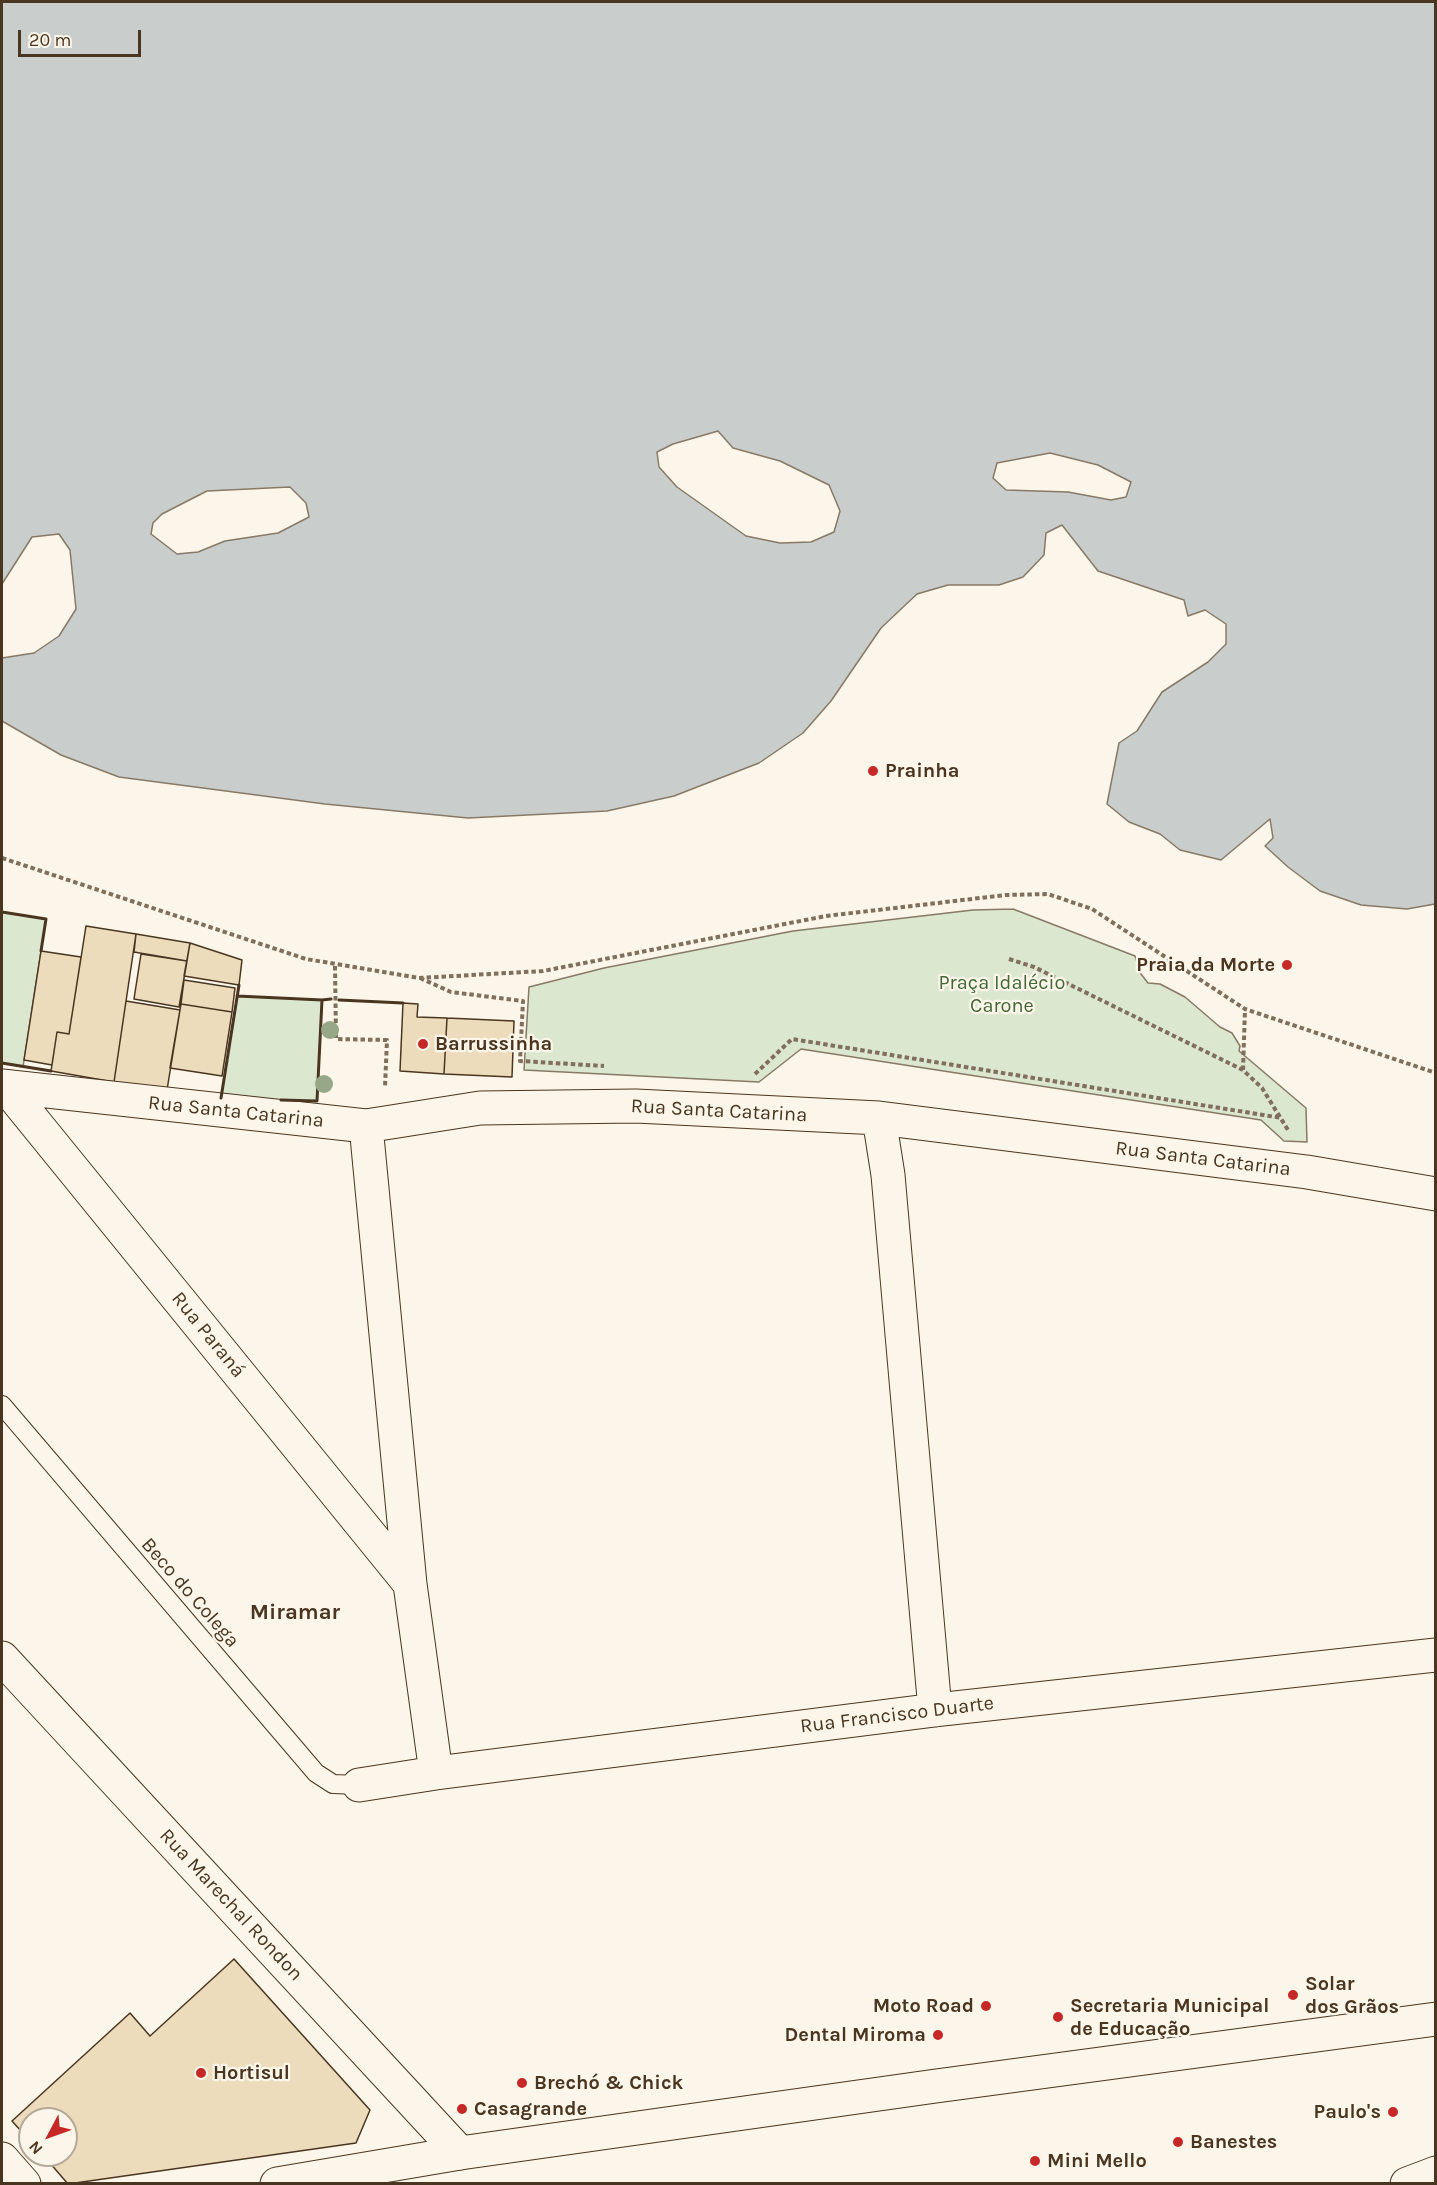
<!DOCTYPE html>
<meta charset="utf-8">
<style>
body{margin:0}
#map{position:relative;width:1437px;height:2185px;overflow:hidden;background:#fbf6e9;font-family:Karla,sans-serif}
canvas{display:block}
.frame{position:absolute;inset:0;border:3px solid #4a3520;pointer-events:none}
.north{position:absolute;left:18px;top:2107px;width:60px;height:60px;box-sizing:border-box;background:#fbf6e9;border:2px solid #b4a999;border-radius:50%;rotate:229deg;font-size:16px;font-weight:700;line-height:24px;text-align:center;color:#4a3520}
.north::after{content:'';display:block;margin:auto;width:21px;height:27px;background:#c62828;clip-path:polygon(50% 0,100% 100%,50% 72%,0 100%)}
.scale{position:absolute;left:18px;top:30px;width:123px;height:27px;box-sizing:border-box;border:3px solid #4a3520;border-top:0;padding-left:8px;font-size:18px;line-height:21px;white-space:nowrap;color:#4a3520;-webkit-text-stroke:4px #fbf6e9;paint-order:stroke}
</style>
<div id="map">
<canvas width="1437" height="2185"></canvas>
<div class="frame"></div>
<div class="north">N</div>
<div class="scale">20 m</div>
</div>
<script>
const ctx = document.querySelector('canvas').getContext('2d');
ctx.lineJoin = 'round';
function paint(path, color) {
  ctx.fillStyle = color;
  ctx.fill(path, 'evenodd');
}
function poly(rows) {
  const path = new Path2D();
  for (const r of rows) {
    path.moveTo(r[0], r[1]);
    for (let i = 2; i < r.length; i += 2) path.lineTo(r[i], r[i + 1]);
  }
  return path;
}
function strokePath(path, color, width, dash) {
  ctx.strokeStyle = color;
  ctx.lineWidth = width;
  ctx.lineCap = dash ? 'butt' : 'round';
  ctx.setLineDash(dash || []);
  ctx.stroke(path);
}
function label(font, color, halo, rows, align = 'center') {
  ctx.font = font + ' Karla,sans-serif';
  ctx.lineWidth = 4.5;
  ctx.setLineDash([]);
  ctx.textBaseline = 'middle';
  ctx.strokeStyle = halo;
  ctx.fillStyle = color;
  for (const [text, x, y, turn = 0] of rows) {
    ctx.save();
    ctx.translate(x, y);
    ctx.rotate((+turn || 0) * Math.PI / 180);
    ctx.textAlign = isNaN(turn) ? turn : align;
    if (halo) ctx.strokeText(text, 0, 0);
    ctx.fillText(text, 0, 0);
    ctx.restore();
  }
}
const green = poly([
 [1013,909,1135,956,1141,974,1148,983,1160,984,1185,997,1220,1027,1232,1033,1240,1046,1239,1051,1306,1108,1307,1142,1284,1141,1261,1120,801,1049,759,1082,524,1070,529,987,604,968,793,931,973,910,1013,909],
 [2,912,46,919,23,1067,2,1063,2,912],
 [237,996,322,1000,317,1101,221,1099,237,996]
]);
paint(green, '#dce7d0');
strokePath(green, '#887966', 1.5);
const water = poly([
 [2,2,1435,2,1435,904,1407,909,1361,905,1320,891,1288,867,1265,846,1273,838,1270,819,1221,860,1180,850,1160,834,1129,822,1107,804,1119,743,1137,731,1162,692,1208,662,1226,644,1226,624,1205,610,1188,616,1184,600,1098,571,1062,525,1046,533,1044,555,1023,577,999,585,948,585,917,594,881,628,831,701,803,733,759,763,674,796,607,811,468,818,325,804,119,777,61,755,2,721,2,658,34,653,59,636,76,609,70,550,59,534,32,537,2,584,2,2],
 [718,431,733,448,780,461,829,485,840,511,834,532,811,542,780,543,746,536,677,487,659,467,657,452,673,444,718,431],
 [1050,453,1098,465,1131,482,1126,497,1111,500,1068,492,1006,490,993,478,997,463,1050,453],
 [290,487,306,503,309,517,278,533,225,541,198,552,177,554,151,534,153,523,162,514,207,491,290,487]
]);
paint(water, '#c9cecd');
strokePath(water, '#887966', 1.5);
const building = poly([
 [86,926,136,934,114,1082,51,1071,57,1032,69,1034,86,926],
 [136,934,190,943,187,961,134,952,136,934],
 [190,943,242,960,239,985,184,976,190,943],
 [41,951,81,957,69,1034,57,1032,52,1065,24,1060,41,951],
 [141,954,187,961,179,1007,134,999,141,954],
 [184,980,235,988,232,1012,181,1004,184,980],
 [126,1001,180,1010,167,1090,114,1082,126,1001],
 [403,1003,418,1004,417,1017,447,1018,444,1074,400,1071,403,1003],
 [181,1004,232,1012,222,1076,170,1068,181,1004],
 [447,1018,514,1021,512,1077,444,1074,447,1018],
 [234,1959,370,2110,356,2143,68,2184,43,2155,66,2155,66,2119,30,2119,30,2141,12,2121,130,2013,150,2036,234,1959]
]);
paint(building, '#ecdcbc');
strokePath(building, '#4a3520', 1.5);
const service = poly([
 [2,1405,316,1773,333,1784,359,1785]
]);
const minor = poly([
 [2,1086,366,1126,480,1108,636,1106,879,1118,1307,1172,1436,1194],
 [6,1087,410,1584],
 [879,1118,888,1175,935,1710],
 [366,1126,410,1584,436,1773],
 [2,1658,460,2153],
 [359,1785,436,1773,935,1710,1436,1655],
 [2,2159,24,2184],
 [1407,2184,1436,2173]
]);
const primary = poly([
 [277,2184,460,2153,936,2086,1436,2019]
]);
strokePath(service, '#4a3520', 20);
strokePath(minor, '#4a3520', 35);
strokePath(primary, '#4a3520', 35);
strokePath(poly([
 [2,858,306,959,419,978,543,971,826,916,1006,895,1048,894,1092,909,1245,1009,1436,1073],
 [1009,959,1034,967,1243,1070,1262,1088,1288,1130],
 [335,966,336,1039,387,1040,385,1087],
 [420,978,451,992,523,1001,520,1061,604,1066],
 [1243,1070,1245,1009],
 [755,1074,792,1039,1282,1118]
]), '#7f6f5c', 4, [4.5, 3]);
strokePath(service, '#fbf6e9', 18);
strokePath(minor, '#fbf6e9', 33);
strokePath(primary, '#fbf6e9', 33);
strokePath(poly([
 [2,912,46,919,41,951],
 [237,996,322,1000],
 [339,1000,403,1003],
 [2,1063,51,1071],
 [221,1098,239,985],
 [281,1100,317,1101,322,1000,331,999]
]), '#4a3520', 3);
ctx.fillStyle = '#96a887';
for (const [x, y] of [
 [330,1030],
 [324,1084]
]) {
  ctx.beginPath();
  ctx.arc(x, y, 9, 0, 2 * Math.PI);
  ctx.fill();
}
for (const [x, y, r, color] of [
 [873,771,6,"#c62828"],
 [1287,965,6,"#c62828"],
 [423,1044,6,"#c62828"],
 [1293,1995,6,"#c62828"],
 [986,2006,6,"#c62828"],
 [1058,2017,6,"#c62828"],
 [938,2035,6,"#c62828"],
 [201,2073,6,"#c62828"],
 [522,2083,6,"#c62828"],
 [462,2109,6,"#c62828"],
 [1393,2112,6,"#c62828"],
 [1178,2142,6,"#c62828"],
 [1035,2161,6,"#c62828"]
]) {
  const dot = new Path2D();
  dot.arc(x, y, r, 0, 2 * Math.PI);
  ctx.fillStyle = color;
  ctx.fill(dot);
  strokePath(dot, '#fbf6e9', 2);
}
label('bold 20px', '#4a3520', '#fbf6e9', [
 ["Prainha",885,771],
 ["Praia da Morte",1275,965,"right"],
 ["Barrussinha",435,1044],
 ["Solar",1305,1984],
 ["dos Grãos",1305,2007],
 ["Moto Road",974,2006,"right"],
 ["Secretaria Municipal",1070,2006],
 ["de Educação",1070,2029],
 ["Dental Miroma",926,2035,"right"],
 ["Hortisul",213,2073],
 ["Brechó & Chick",534,2083],
 ["Casagrande",474,2109],
 ["Paulo's",1381,2112,"right"],
 ["Banestes",1190,2142],
 ["Mini Mello",1047,2161]
], 'left');
label('20px', '#436837', '#fbf6e9', [
 ["Praça Idalécio",1002,983],
 ["Carone",1002,1006]
]);
label('20px', '#4a3520', '#fbf6e9', [
 ["Rua Santa Catarina",719,1111,3],
 ["Rua Santa Catarina",236,1112,6],
 ["Rua Santa Catarina",1203,1159,7],
 ["Rua Paraná",208,1335,51],
 ["Beco do Colega",190,1593,49],
 ["Rua Francisco Duarte",897,1715,-7],
 ["Rua Marechal Rondon",231,1905,47]
]);
label('bold 22px', '#4a3520', '#fbf6e9', [
 ["Miramar",295,1613]
]);
</script>
